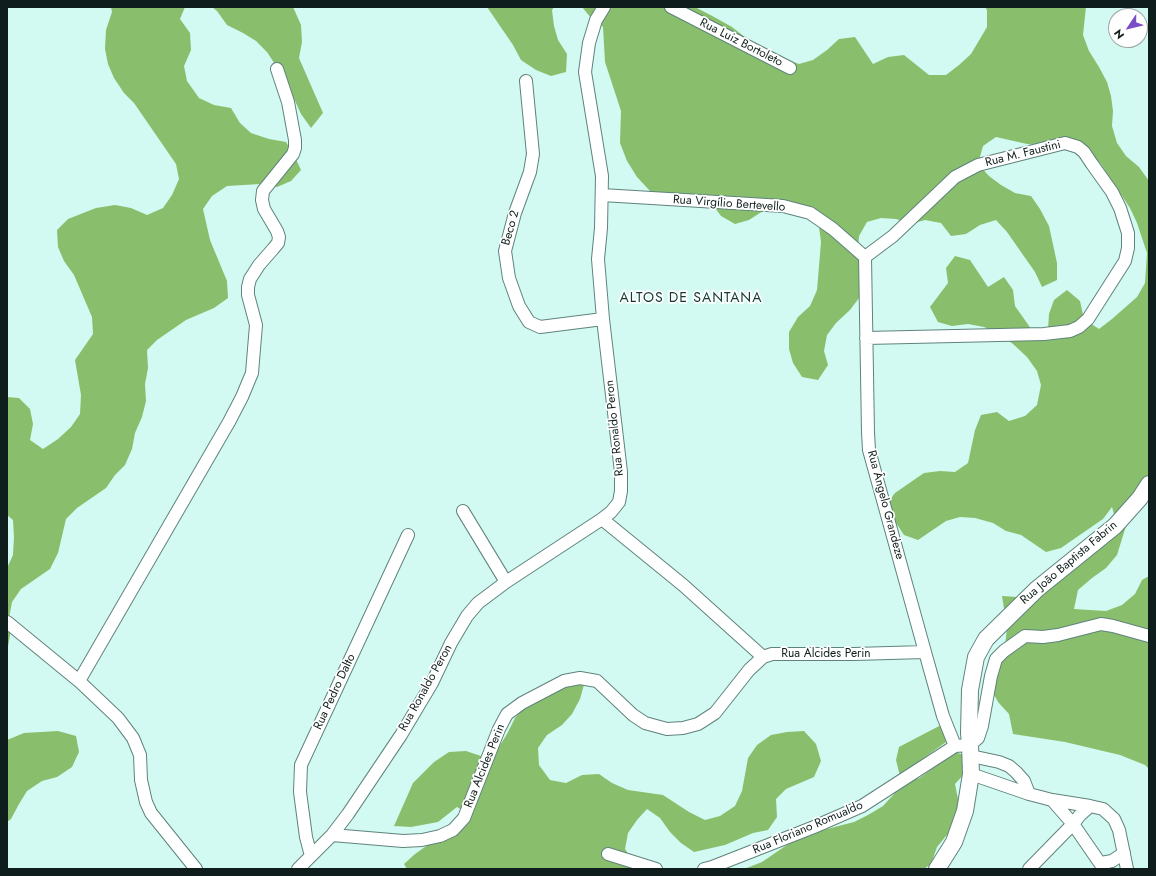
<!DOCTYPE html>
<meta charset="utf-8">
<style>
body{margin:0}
#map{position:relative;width:1156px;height:876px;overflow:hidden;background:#d2faf2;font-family:Jost,sans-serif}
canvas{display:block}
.frame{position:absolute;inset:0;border:8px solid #0f1e1c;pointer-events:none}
.north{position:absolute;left:1108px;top:8px;width:40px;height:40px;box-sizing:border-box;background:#fff;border:1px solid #9fa5a4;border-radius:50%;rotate:235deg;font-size:11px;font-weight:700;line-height:16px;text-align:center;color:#0f1e1c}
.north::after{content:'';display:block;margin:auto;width:14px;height:18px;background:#7b4dc6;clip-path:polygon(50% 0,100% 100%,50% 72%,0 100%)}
</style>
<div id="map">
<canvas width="1156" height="876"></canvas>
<div class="frame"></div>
<div class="north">N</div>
</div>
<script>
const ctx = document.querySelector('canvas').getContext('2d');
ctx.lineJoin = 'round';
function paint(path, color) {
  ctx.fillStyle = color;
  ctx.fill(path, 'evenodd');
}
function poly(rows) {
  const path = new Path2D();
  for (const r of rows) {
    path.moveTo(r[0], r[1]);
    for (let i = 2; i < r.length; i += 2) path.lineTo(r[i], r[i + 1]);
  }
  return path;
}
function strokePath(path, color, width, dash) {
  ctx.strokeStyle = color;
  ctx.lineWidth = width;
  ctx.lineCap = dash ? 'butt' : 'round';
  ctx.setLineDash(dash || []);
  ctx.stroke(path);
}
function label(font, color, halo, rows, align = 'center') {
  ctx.font = font + ' Jost,sans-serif';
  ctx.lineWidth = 3.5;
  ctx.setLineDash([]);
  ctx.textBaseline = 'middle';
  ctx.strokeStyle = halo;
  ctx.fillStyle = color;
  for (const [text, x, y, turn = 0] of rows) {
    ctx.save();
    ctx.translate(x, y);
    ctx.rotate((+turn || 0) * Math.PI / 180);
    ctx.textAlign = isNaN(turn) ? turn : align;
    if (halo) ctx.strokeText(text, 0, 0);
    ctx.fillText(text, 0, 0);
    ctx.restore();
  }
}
paint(poly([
 [111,7,185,7,180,19,190,33,191,50,184,66,187,81,199,98,214,105,231,108,240,123,251,133,269,139,286,142,295,157,301,170,291,181,277,187,261,184,227,186,212,196,203,209,210,240,227,281,228,298,214,308,186,320,157,340,147,350,148,368,145,384,146,401,142,417,135,433,132,449,125,465,115,475,106,488,77,508,66,519,58,553,50,569,21,589,12,602,9,618,10,635,7,652,7,568,13,555,14,537,13,520,7,515,7,397,19,398,30,409,33,424,30,440,43,449,58,439,71,427,80,414,81,395,75,360,93,334,92,317,74,275,64,261,58,247,57,230,68,219,96,208,115,205,131,208,147,215,163,208,172,195,179,179,176,164,134,103,124,93,114,78,108,64,105,49,106,30,112,12],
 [212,7,293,7,301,25,302,42,299,58,323,113,311,128,301,114,286,81,267,52,256,41,243,33,227,25,217,11],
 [487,7,554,7,552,10,554,26,558,40,567,54,566,72,551,76,536,70,521,60,513,45],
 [582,7,695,7,716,18,732,27,755,45,785,59,799,64,813,60,827,50,839,39,855,37,873,64,888,57,904,55,929,75,946,75,959,65,971,54,987,27,987,10,985,7,1086,7,1083,35,1089,51,1099,67,1107,82,1111,96,1113,111,1112,126,1117,143,1126,156,1139,167,1149,181,1149,493,1145,496,1126,526,1117,555,1106,568,1092,578,1078,590,1074,609,1106,611,1122,605,1135,594,1142,580,1149,576,1149,769,1145,765,1120,755,1065,742,1013,734,1009,714,998,702,990,687,997,671,1004,657,1007,627,1002,596,1032,598,1116,521,1112,507,1103,519,1061,548,1046,552,1021,535,1006,531,993,523,975,518,960,517,946,521,918,540,904,535,894,520,886,505,895,493,924,473,940,471,955,472,968,463,975,430,981,415,997,412,1009,421,1025,416,1037,405,1041,385,1037,371,1027,357,1013,344,1001,335,984,327,968,324,952,326,938,322,930,307,948,283,946,268,955,256,970,260,988,287,1004,277,1013,290,1015,306,1034,333,1048,329,1049,314,1054,300,1067,290,1080,301,1084,319,1099,329,1112,319,1137,297,1145,283,1147,253,1137,223,1130,208,1100,163,1088,154,1072,148,1027,144,996,137,983,146,978,164,989,176,1001,185,1015,193,1031,196,1040,209,1049,226,1057,263,1057,280,1042,287,1035,272,1007,232,996,220,980,225,966,234,951,236,941,223,925,220,911,224,896,219,881,218,867,222,859,236,858,251,864,284,859,298,850,310,836,323,827,335,824,351,828,365,818,380,802,377,793,363,789,349,789,332,798,317,810,306,817,290,821,242,819,227,807,218,777,207,763,211,749,220,735,224,721,216,710,201,665,197,650,191,637,177,627,161,620,143,621,111,605,62,603,27,591,18],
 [585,681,580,699,572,714,562,725,547,735,538,748,539,765,550,780,566,783,582,775,599,774,612,783,628,790,663,795,689,812,705,820,720,816,735,806,742,791,748,758,757,745,771,735,787,732,804,731,816,744,821,761,814,777,786,789,776,799,777,817,768,830,753,833,725,845,694,852,681,843,670,832,660,818,647,809,637,820,628,833,625,849,635,864,643,869,407,869,404,864,415,854,470,815,457,807,438,822,411,827,394,826,413,783,434,762,449,752,466,751,484,757,499,747,507,734,515,718,525,707,568,682],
 [941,725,953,737,914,765,918,779,956,752,970,758,966,772,955,784,958,799,967,811,959,825,946,836,937,847,931,864,924,869,744,869,762,862,800,836,854,822,868,815,883,806,894,794,901,780,896,760,899,747],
 [58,731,76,736,79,752,72,767,57,777,42,781,27,791,19,804,11,819,7,822,7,740,24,733]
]), '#89bf6c');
const street = poly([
 [671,7,790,68],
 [526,81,533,154,530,172,515,213,505,251,509,278,519,306,529,322,540,327,603,319],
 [602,195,783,206,810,213,833,229,865,257],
 [865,257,893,236,955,177,978,165,1065,143,1078,147,1084,152,1092,164,1112,192,1120,208,1128,233,1128,248,1125,261,1088,319,1079,327,1070,331,1044,334,866,338],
 [865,257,868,432,869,450,925,652,943,716,955,746],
 [463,511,506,582],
 [602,519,683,585,763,657],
 [7,622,79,681,118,718,133,738,140,755,141,780,146,802,151,813,196,869],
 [79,681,229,422,242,397,252,373,256,325,248,295,248,287,250,279,259,265,273,249,278,243,279,237,277,231,264,209,262,200,263,191,293,154,295,148,295,140,288,102,277,69],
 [971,756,999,762,1009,766,1016,772,1024,781,1029,794],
 [971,774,1029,794,1052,800,1090,806,1103,809,1114,819,1119,830,1127,869],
 [1052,800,1073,824,1104,869],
 [332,835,403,841,422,840,440,836,453,830,464,818,499,729,507,714,522,703,564,681,580,678,597,681,633,715,645,723,667,729,683,728,698,724,715,713,749,670,763,657,772,654,854,654,925,652],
 [608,854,656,869],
 [311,856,306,837,300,792,301,765,408,535],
 [1101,863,1112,861,1124,853],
 [298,869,332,835,348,814,401,735,432,683,451,643,467,616,478,603,506,582,602,519,611,512,619,502,621,491,621,472,603,319,598,259,601,228,602,176,585,72,589,43,596,20,604,7],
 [704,869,712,867,814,827,862,806,955,746,970,745,978,738,982,726,991,676,996,659,1004,651,1025,636,1043,637,1058,635,1101,624,1113,626,1149,636],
 [1029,869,1073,824,1080,815,1090,806]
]);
const secondary = poly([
 [937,869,954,842,965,811,971,774,970,745,969,733,970,690,976,657,986,639,1037,589,1115,526,1140,498,1149,484]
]);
strokePath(street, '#5f837c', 14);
strokePath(secondary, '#5f837c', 18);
strokePath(street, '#fff', 12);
strokePath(secondary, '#fff', 16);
label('12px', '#0f1e1c', '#fff', [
 ["Rua Luiz Bortoleto",741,43,27],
 ["Rua M. Faustini",1023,154,-14],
 ["Rua Virgílio Bertevello",729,204,4],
 ["Beco 2",511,228,-74],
 ["Rua Ronaldo Peron",615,428,-96],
 ["Rua Ângelo Grandeze",885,505,75],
 ["Rua João Baptista Fabrin",1069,563,-40],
 ["Rua Alcides Perin",826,654],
 ["Rua Ronaldo Peron",426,688,-61],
 ["Rua Pedro Dalto",335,692,-65],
 ["Rua Alcides Perin",485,766,-68],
 ["Rua Floriano Romualdo",808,828,-23]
]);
ctx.letterSpacing = '1px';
label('14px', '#143832', '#fff', [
 ["ALTOS DE SANTANA",691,299]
]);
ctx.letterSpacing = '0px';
</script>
